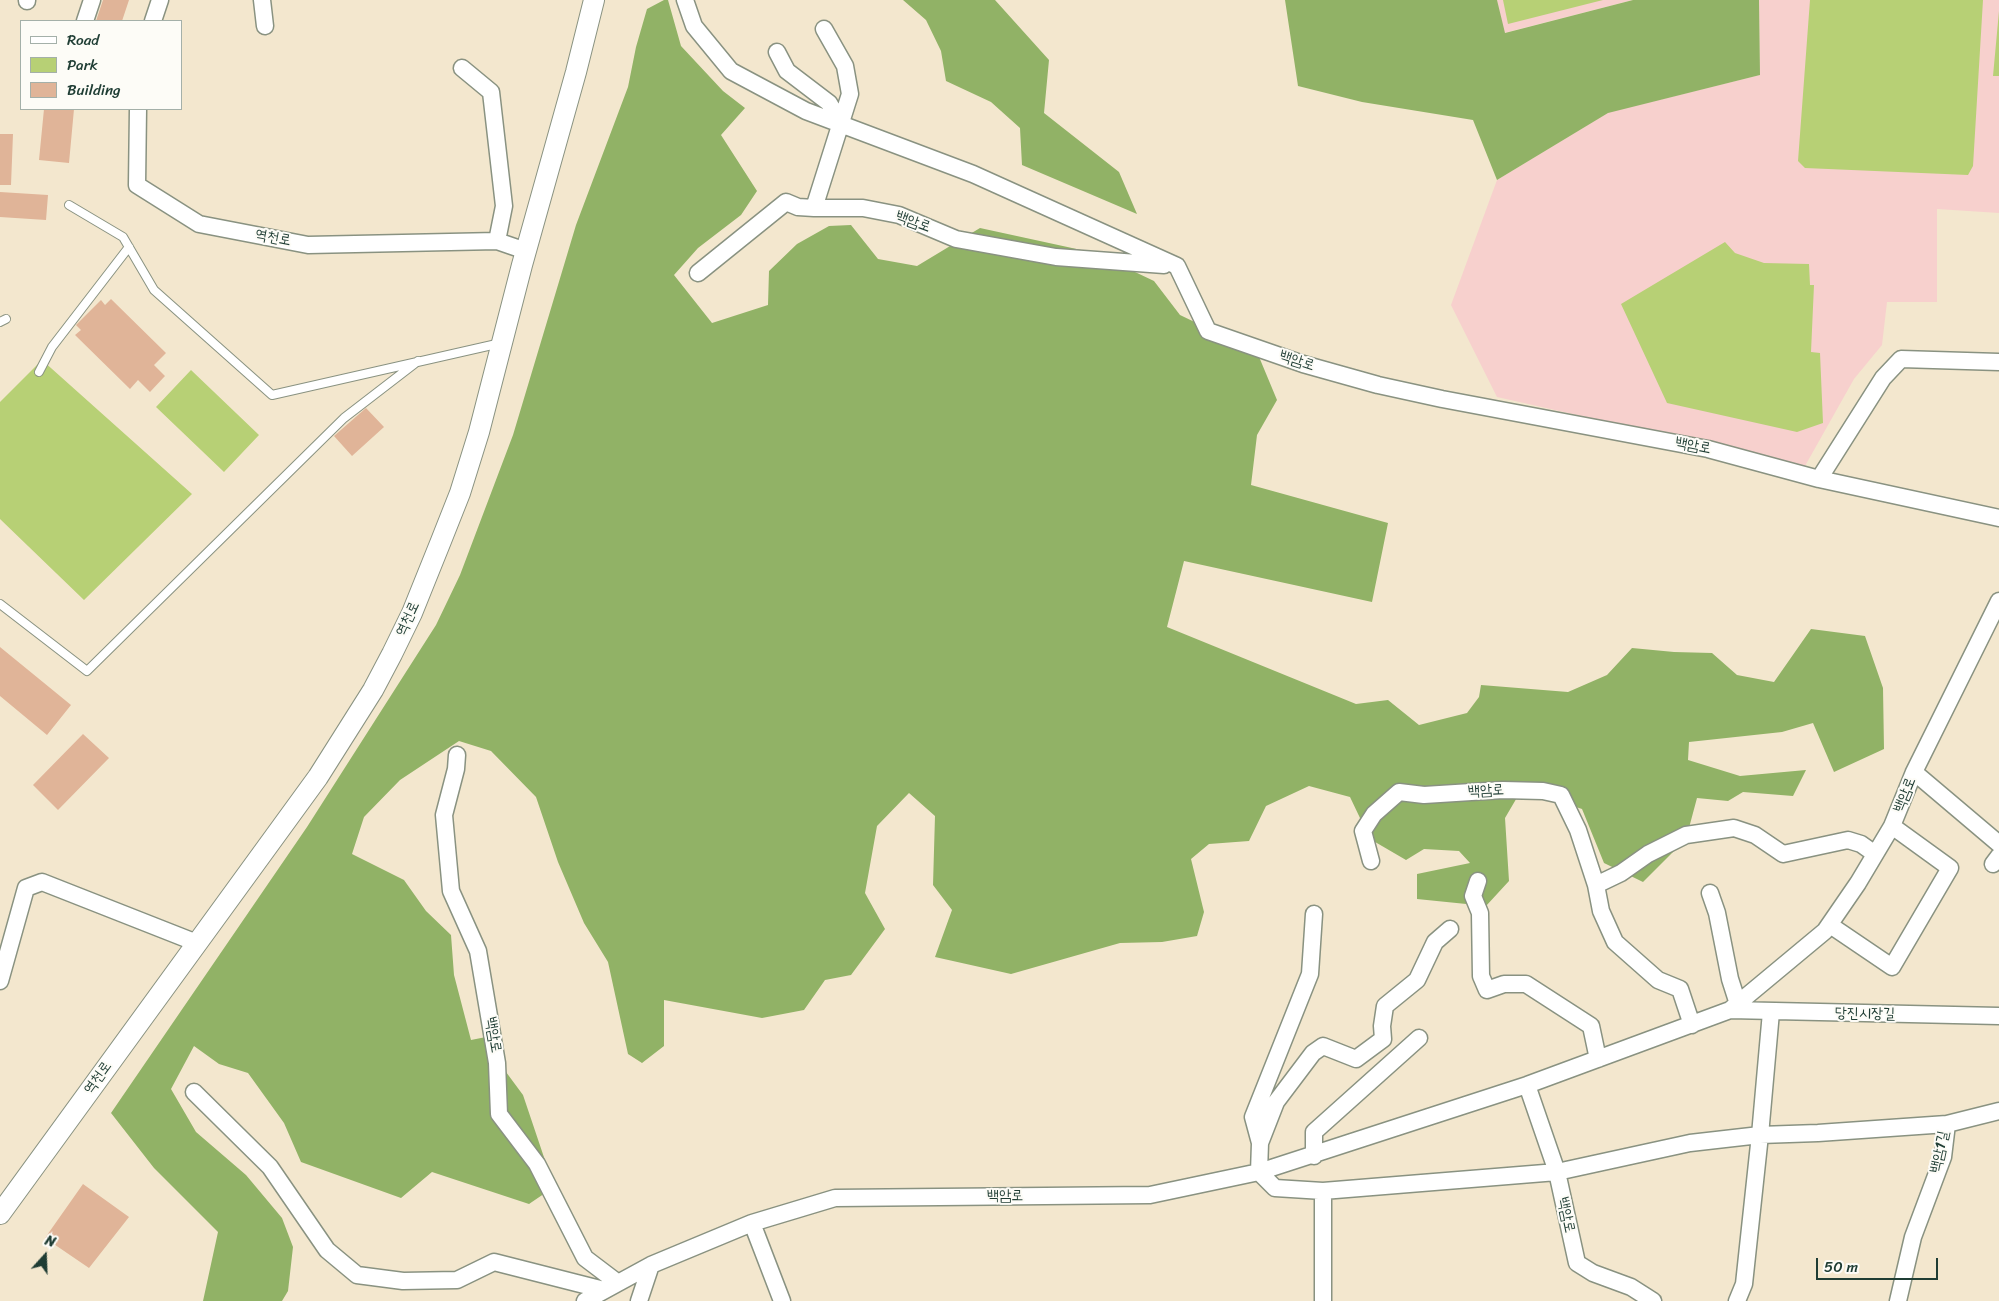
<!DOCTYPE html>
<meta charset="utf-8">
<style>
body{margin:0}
#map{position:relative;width:1999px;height:1301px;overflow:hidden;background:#f3e7ce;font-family:Sriracha,sans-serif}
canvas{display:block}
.legend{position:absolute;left:20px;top:20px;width:162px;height:90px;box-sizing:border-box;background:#fdfcf7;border:1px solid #a4b0a9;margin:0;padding:6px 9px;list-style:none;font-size:15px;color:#1f3d34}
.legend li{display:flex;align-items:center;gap:10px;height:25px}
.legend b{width:25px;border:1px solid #a4b0a9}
.north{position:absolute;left:20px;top:1231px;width:50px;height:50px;-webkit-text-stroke:4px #fdfcf7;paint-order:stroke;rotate:20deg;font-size:14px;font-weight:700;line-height:20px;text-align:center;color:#1f3d34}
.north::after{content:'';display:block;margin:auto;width:18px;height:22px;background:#1f3d34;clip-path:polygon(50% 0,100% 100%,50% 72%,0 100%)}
.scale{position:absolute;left:1816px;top:1258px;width:122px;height:22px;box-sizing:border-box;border:2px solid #1f3d34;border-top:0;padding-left:6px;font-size:15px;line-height:18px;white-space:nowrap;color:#1f3d34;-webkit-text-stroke:4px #fdfcf7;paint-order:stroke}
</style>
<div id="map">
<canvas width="1999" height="1301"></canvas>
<ul class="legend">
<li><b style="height:6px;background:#fff"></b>Road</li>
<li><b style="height:14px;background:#b7d075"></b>Park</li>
<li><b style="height:14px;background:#e0b498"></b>Building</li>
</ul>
<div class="north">N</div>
<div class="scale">50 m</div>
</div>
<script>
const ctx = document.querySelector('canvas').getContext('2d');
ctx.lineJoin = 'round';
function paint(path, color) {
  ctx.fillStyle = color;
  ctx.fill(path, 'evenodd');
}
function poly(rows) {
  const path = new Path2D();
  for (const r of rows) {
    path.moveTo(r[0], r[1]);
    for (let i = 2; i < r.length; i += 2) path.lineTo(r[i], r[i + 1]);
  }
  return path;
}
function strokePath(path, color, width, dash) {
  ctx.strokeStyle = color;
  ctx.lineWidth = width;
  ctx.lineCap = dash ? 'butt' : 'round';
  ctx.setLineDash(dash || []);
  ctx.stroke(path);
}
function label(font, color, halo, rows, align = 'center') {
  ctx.font = font + ' Sriracha,"Poor Story",sans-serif';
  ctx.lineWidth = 4;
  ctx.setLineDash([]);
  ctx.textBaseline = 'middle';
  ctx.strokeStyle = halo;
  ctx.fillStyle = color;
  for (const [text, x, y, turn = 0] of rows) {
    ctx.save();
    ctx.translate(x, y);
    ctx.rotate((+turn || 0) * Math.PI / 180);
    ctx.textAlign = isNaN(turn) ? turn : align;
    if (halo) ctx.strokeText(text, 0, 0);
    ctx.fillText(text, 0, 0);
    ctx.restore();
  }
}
paint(poly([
 [1497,0,1633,0,1504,33],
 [1759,0,1999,0,1999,213,1937,209,1937,302,1887,302,1882,345,1854,379,1805,466,1497,397,1451,305,1497,180,1609,112,1760,75]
]), '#f7d0cd');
paint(poly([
 [1503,0,1603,0,1508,24],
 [1810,0,1983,0,1973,166,1968,175,1805,168,1798,161],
 [1999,11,1999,76,1993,76],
 [1725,242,1735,253,1764,263,1809,264,1810,285,1814,285,1811,352,1820,353,1823,423,1797,432,1667,403,1621,304],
 [42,360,192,494,84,600,0,519,0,402],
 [191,370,259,435,224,472,156,407]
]), '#b7d075');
paint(poly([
 [664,0,668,0,681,46,723,91,745,108,721,135,757,191,741,215,698,248,674,275,712,323,768,305,769,271,797,244,829,226,851,225,878,259,917,266,980,228,1095,253,1154,281,1180,315,1257,352,1277,400,1257,435,1251,485,1388,523,1372,602,1184,561,1167,627,1356,704,1388,700,1419,725,1467,713,1479,697,1481,685,1568,692,1607,675,1632,648,1674,652,1712,653,1737,675,1774,682,1811,629,1865,636,1883,688,1884,749,1834,772,1813,723,1782,732,1689,742,1688,760,1740,776,1806,770,1793,796,1743,792,1728,801,1697,798,1686,839,1643,882,1604,863,1582,809,1522,789,1505,818,1509,881,1486,906,1417,899,1417,874,1470,863,1459,851,1424,849,1406,860,1370,839,1350,797,1309,786,1266,806,1249,841,1209,844,1191,859,1204,912,1197,936,1162,942,1120,943,1011,974,935,957,952,910,933,885,935,816,909,793,877,826,865,893,885,929,851,975,825,980,804,1010,762,1018,664,1000,664,1046,642,1063,628,1054,608,962,584,923,558,862,536,797,491,751,459,741,400,780,364,817,352,854,404,880,426,911,451,935,454,975,471,1040,496,1035,506,1072,523,1095,554,1187,529,1204,432,1172,401,1198,301,1162,284,1123,248,1073,219,1064,194,1046,171,1089,196,1132,246,1175,282,1218,293,1247,288,1291,282,1301,203,1301,218,1232,154,1168,111,1113,307,827,436,625,460,575,513,435,576,225,628,87,636,47,647,9],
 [903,0,995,0,1049,60,1044,113,1119,172,1137,214,1022,165,1020,128,991,102,946,81,941,51,926,20],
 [1285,0,1497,0,1505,33,1633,0,1759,0,1760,75,1608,113,1497,180,1473,120,1362,102,1298,86]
]), '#91b266');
paint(poly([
 [103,0,129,0,122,21,96,21],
 [44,109,74,109,69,163,39,160],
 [0,134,13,134,11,185,0,185],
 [0,192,48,195,46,220,0,217],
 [111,299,166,353,154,365,165,376,150,392,138,380,130,389,75,335,81,330,76,325,101,300,105,305],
 [366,408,384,427,352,456,334,436],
 [0,647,71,705,47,735,0,696],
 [83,734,109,758,58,810,33,785],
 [83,1184,129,1217,89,1268,45,1238]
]), '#e0b498');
const service = poly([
 [69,205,123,237,154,290,272,395,501,343],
 [0,322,6,319],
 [39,372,52,347,129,247],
 [0,604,87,671,344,418,418,361]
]);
const minor = poly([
 [262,0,265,26],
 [685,0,694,26,731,71,806,111,973,174,1177,266],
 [27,1,27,0],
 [85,21,92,0],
 [153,21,160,0],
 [777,52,787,71,829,103,841,124],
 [462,68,491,92,504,206,497,241],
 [138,109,137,185,199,224,308,245,497,241,526,251],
 [814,208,863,208,899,215,956,239,1056,257,1164,265],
 [1177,266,1208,331,1303,364,1378,385,1442,399,1708,449,1819,479,1999,518],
 [698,273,786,202,798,207,814,208,850,94,845,66,824,29],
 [1819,479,1883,378,1901,359,1999,362],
 [457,755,456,769,444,815,451,891,478,951,497,1063,499,1114,537,1164,585,1258,618,1283],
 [1914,772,1999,844],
 [1371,861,1363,831,1374,814,1399,792,1424,795,1503,790,1543,791,1561,795,1578,830,1596,885,1601,911,1615,942,1658,980,1680,989,1692,1025],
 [1993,864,1999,856],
 [1478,881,1473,896,1480,913,1481,976,1487,990,1504,984,1526,984,1591,1026,1598,1059],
 [1596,885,1621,873,1648,854,1686,835,1734,828,1755,835,1783,854,1848,840,1861,844,1875,854],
 [1710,893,1717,913,1730,979,1738,1004],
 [1830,925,1892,967,1950,868,1892,826],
 [1450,929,1435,942,1417,980,1385,1006,1382,1026,1383,1039,1356,1059,1323,1046,1313,1053,1276,1102,1260,1143,1259,1172,1275,1188,1323,1191,1557,1172,1690,1143,1760,1135,1771,1012],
 [0,981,26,888,42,882,197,943],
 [1730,1010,1999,1016],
 [1527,1085,1557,1172,1577,1263,1593,1273,1631,1287,1653,1301],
 [194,1092,270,1167,327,1250,357,1275,403,1281,457,1280,494,1262,604,1290],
 [1947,1124,1999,1111],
 [1260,1143,1253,1117,1310,974,1314,914],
 [1314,1156,1314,1132,1419,1038],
 [1323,1191,1323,1301],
 [752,1223,782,1301],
 [585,1301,651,1265,752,1223,835,1198,1150,1195,1259,1172,1527,1085,1730,1010,1825,931,1858,883,1892,826,1914,772,1999,601],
 [639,1301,651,1265],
 [1737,1301,1744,1284,1760,1135,1818,1133,1947,1124,1943,1157,1913,1237,1898,1301]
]);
const tertiary = poly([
 [0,1214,318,777,373,690,392,654,412,613,441,541,460,493,479,432,522,265,576,72,594,0]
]);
strokePath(service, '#899281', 10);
strokePath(minor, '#899281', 19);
strokePath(tertiary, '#899281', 22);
strokePath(service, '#fff', 8);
strokePath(minor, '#fff', 16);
strokePath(tertiary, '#fff', 20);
label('15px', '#1f3d34', '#fdfcf7', [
 ["백암로",913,222,20],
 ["역천로",273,238,11],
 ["백암로",1297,361,18],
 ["백암로",1693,446,11],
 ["역천로",408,619,-65],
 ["백암로",1486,791,-3],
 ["백암로",1905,795,-68],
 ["당진시장길",1865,1014,1],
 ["백암로",493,1035,80],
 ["역천로",98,1078,-54],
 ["백암1길",1940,1152,-78],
 ["백암로",1005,1196],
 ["백암로",1566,1215,78]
]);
</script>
